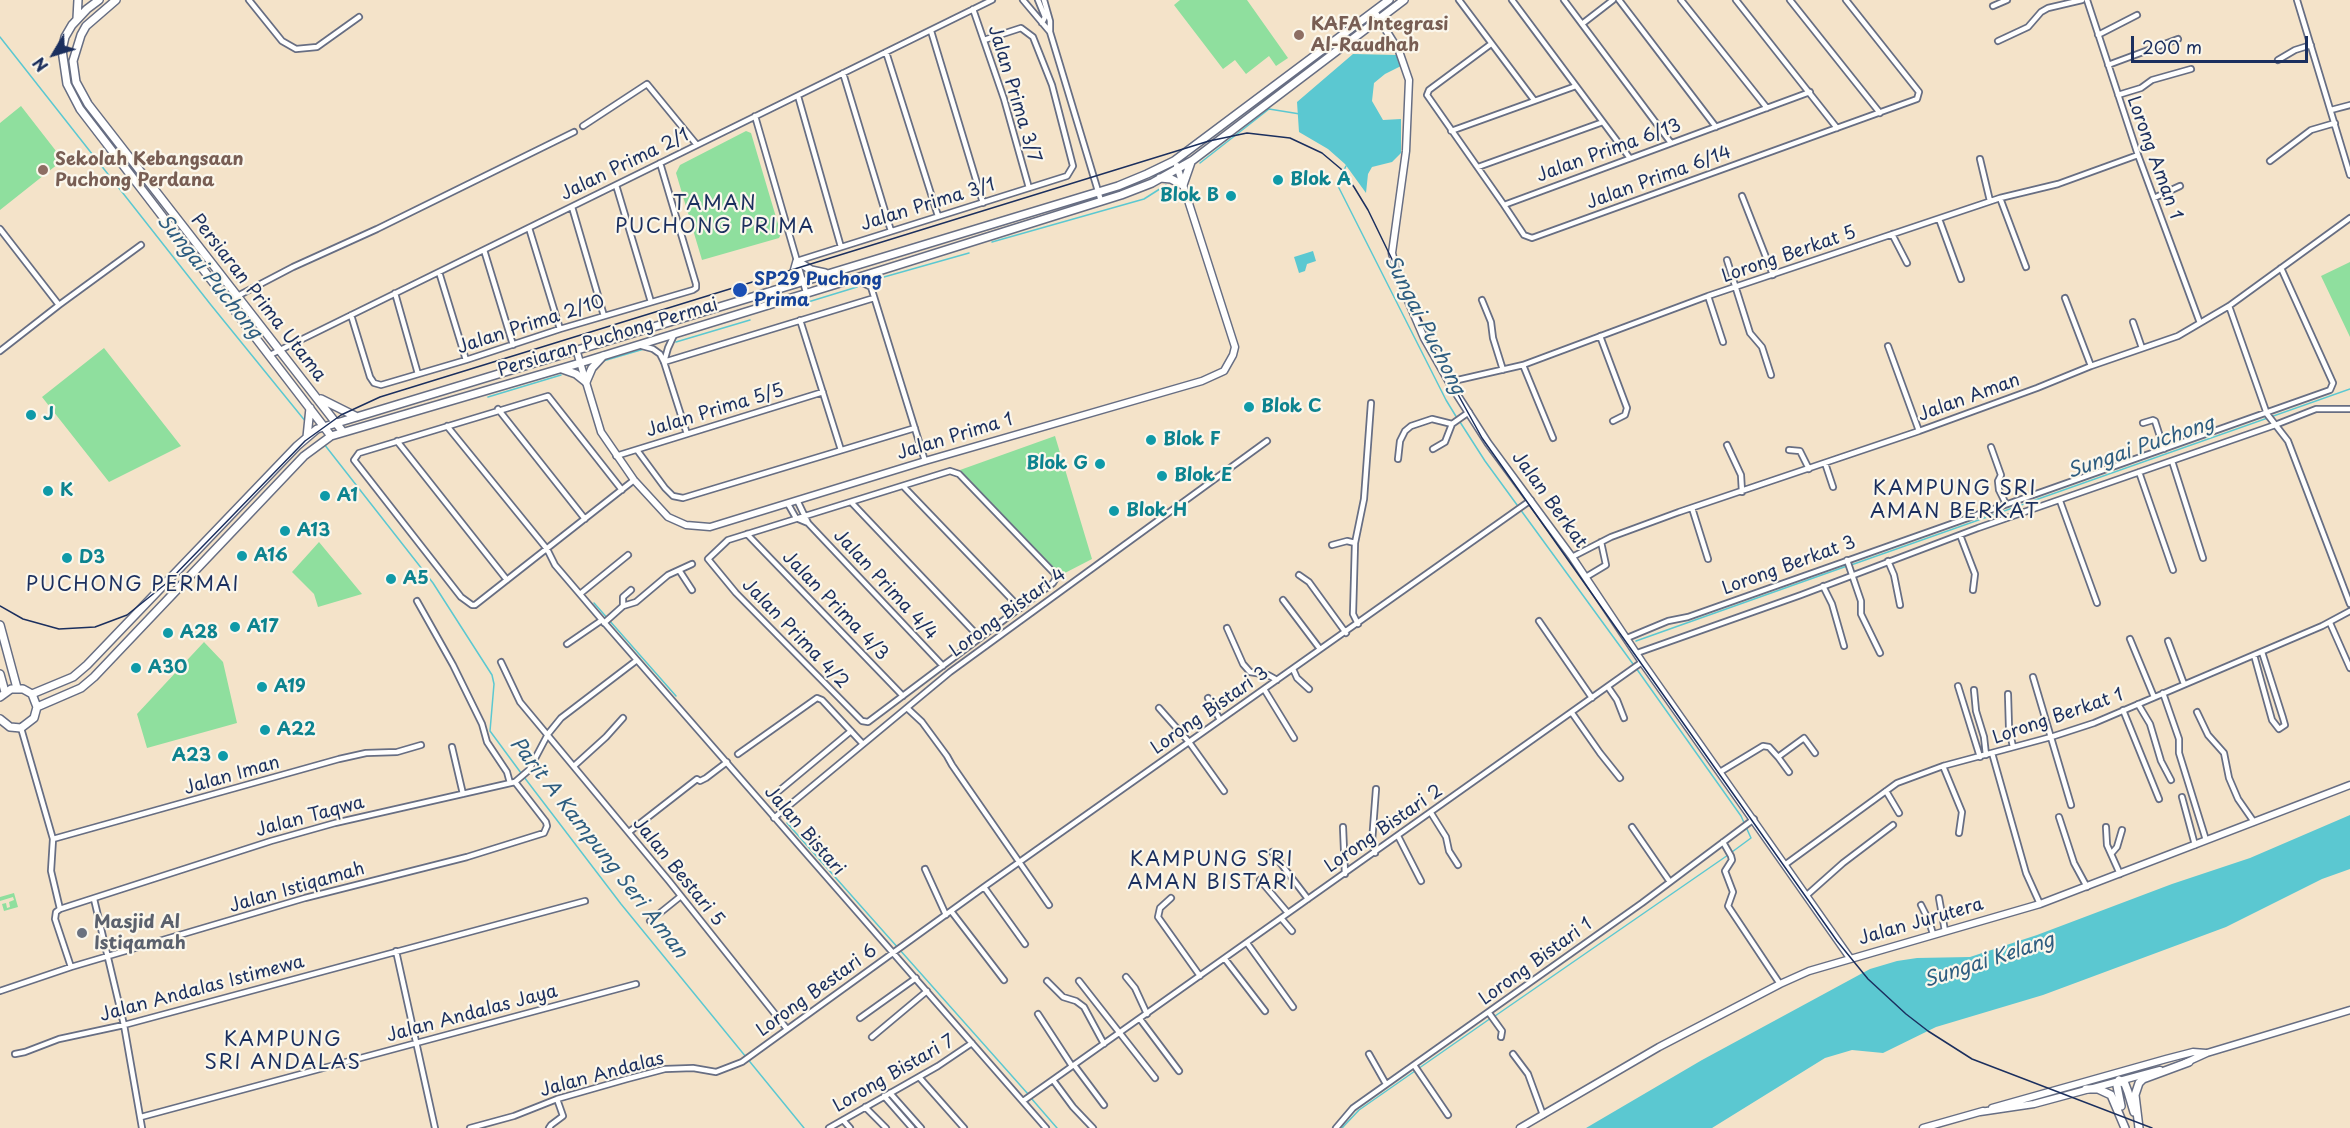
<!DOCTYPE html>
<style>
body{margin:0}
#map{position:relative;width:2350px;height:1128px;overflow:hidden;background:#f4e3c9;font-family:"Playpen Sans",sans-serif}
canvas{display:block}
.north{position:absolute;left:24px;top:24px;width:60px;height:60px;-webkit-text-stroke:4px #fbf7ec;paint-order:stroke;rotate:232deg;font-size:16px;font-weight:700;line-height:24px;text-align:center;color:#1b2f5e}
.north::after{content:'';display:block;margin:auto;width:21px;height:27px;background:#1b2f5e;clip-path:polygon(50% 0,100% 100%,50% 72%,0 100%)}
.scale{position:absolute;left:2131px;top:36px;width:177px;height:27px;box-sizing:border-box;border:3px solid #1b2f5e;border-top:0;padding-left:8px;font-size:18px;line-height:21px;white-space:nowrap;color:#1b2f5e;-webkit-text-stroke:4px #fbf7ec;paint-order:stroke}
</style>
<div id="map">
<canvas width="2350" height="1128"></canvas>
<div class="north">N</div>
<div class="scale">200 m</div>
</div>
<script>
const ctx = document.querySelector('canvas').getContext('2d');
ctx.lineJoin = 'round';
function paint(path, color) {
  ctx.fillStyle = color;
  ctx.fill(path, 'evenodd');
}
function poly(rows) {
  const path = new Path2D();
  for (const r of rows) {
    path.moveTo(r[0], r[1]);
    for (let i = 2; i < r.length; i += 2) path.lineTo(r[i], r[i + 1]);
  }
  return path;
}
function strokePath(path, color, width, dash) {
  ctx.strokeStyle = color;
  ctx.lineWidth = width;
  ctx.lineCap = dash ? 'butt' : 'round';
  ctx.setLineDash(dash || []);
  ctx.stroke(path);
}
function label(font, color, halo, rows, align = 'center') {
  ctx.font = font + ' "Playpen Sans",sans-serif';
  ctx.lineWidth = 4.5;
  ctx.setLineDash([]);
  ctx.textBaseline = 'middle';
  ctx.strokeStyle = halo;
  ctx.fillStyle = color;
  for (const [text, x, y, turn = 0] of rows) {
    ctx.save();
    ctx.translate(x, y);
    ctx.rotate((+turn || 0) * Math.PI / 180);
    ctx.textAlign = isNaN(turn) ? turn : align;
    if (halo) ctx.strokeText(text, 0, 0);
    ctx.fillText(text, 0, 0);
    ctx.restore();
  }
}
paint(poly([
 [1180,0,1247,0,1288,58,1276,66,1269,56,1246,74,1235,60,1223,69,1174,5],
 [21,106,63,160,0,210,0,123],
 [746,131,751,133,781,234,779,238,702,260,676,173,680,165],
 [2350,262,2350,337,2321,276],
 [104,348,181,446,109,482,42,397],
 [1055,436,1092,559,1061,575,960,470],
 [319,542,362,594,318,607,314,594,292,572],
 [204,642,223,662,237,723,147,748,137,714],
 [14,893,18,907,4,911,2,904,6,903,7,908,10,907,9,902,14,900,13,897,0,901,0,897]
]), '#8fdf9e');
paint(poly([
 [1353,54,1396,55,1401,66,1385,74,1374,83,1372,101,1383,120,1401,119,1401,153,1392,162,1372,167,1368,174,1366,193,1345,164,1328,149,1299,132,1297,102],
 [1313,251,1316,261,1307,264,1305,271,1299,273,1294,257],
 [2350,815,2350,869,2322,879,2226,927,2043,995,1936,1027,1883,1053,1852,1050,1825,1058,1712,1128,1586,1128,1702,1060,1870,969,1897,961,1917,958,1970,957,2037,935,2172,884,2250,858]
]), '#5bc8d1');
strokePath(poly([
 [0,37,211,305,306,422],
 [1200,163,1269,109,1300,114],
 [1346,166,1337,184,1446,400,1457,418],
 [992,242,1144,199,1166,185],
 [884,277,969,253],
 [795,306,857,287],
 [676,342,750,320],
 [603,361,644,349],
 [488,397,561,375],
 [1460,422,1485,461,1633,664],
 [324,444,433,583,492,675,494,684,490,731,521,773],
 [1851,565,2350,389],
 [594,603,676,696],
 [1636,641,1847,566],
 [1636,668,1741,816,1751,838,1732,852],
 [524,777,621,904,804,1128],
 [787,823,1028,1094],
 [1495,1016,1728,855],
 [1031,1098,1057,1128],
 [1342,1128,1359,1110,1491,1018]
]), '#5bc8d1', 1.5);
const minor = poly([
 [249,0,282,41,296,49,317,47,359,17],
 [1023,0,1050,32,1101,201],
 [1038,0,1045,17,1042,23],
 [1044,0,1050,21,1050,32],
 [1459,0,1534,100],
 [1512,0,1629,157],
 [1564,0,1671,143],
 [1619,0,1716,127],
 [1681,0,1767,108],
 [1736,0,1837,128],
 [1790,0,1880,113],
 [2087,0,2138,155,2200,323],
 [2297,0,2350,175],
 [1993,6,2007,0],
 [973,9,1004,99,1029,188],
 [1582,24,1613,0],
 [931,31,983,203],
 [2098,35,2137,15],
 [1998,41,2028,27,2041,12,2048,8,2082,0],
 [1491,44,1429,90,1427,95,1504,205,1810,92],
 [886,52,938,216],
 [2278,60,2295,50,2311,45],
 [2108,65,2178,39],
 [843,73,891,231],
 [2118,95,2141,88,2152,80,2191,69],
 [798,96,841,247],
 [2331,110,2350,105],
 [755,116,806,292],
 [583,126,647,84,697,145],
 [1451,131,1576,86],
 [1980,159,1990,201],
 [2270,161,2311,130,2335,123],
 [1478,167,1603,122],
 [616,185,651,302],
 [1742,196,1773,275],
 [2000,198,2026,267],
 [2154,198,2180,186],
 [1504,205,1524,235,1532,238,1917,99,1919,92,1846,0],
 [572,207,604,316],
 [1939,219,1961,279],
 [529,228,560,329],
 [0,229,59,305],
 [1892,234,1907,263],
 [484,250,513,345],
 [1727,260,1750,333,1762,347,1771,375],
 [797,261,1067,176,1073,166,1052,85,1033,37,1021,28,984,40],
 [439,272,466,360],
 [854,279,871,287,925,461],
 [871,287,879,271],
 [395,293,418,374],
 [1708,296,1723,342],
 [2065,298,2091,366],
 [1482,300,1491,322,1493,338,1503,370],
 [228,301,293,267,377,229,574,132],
 [2229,306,2267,414,2288,441,2350,604],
 [351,315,370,377,374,383,381,385,466,360,560,329,693,290,696,288,696,284,660,163],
 [800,320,841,450],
 [2133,322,2142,348],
 [1600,336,1627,408,1625,415,1613,421],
 [642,346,653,349,660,354,664,362,687,434],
 [1888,346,1919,431],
 [0,351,59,305,141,245],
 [270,355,992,0],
 [664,362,874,298],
 [664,362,668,348,674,335],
 [1523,365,1553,438],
 [1449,382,1523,365,1708,296,2000,198,2058,184,2138,155],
 [498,409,585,519],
 [2143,423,2153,420,2155,421,2164,449],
 [447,426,547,549,555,565,602,620,1046,1128],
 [397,441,507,580],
 [1727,445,1741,475,1742,492],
 [1991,447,2001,475,1998,481,1999,490,2006,504],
 [1433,449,1445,442,1452,424,1469,412],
 [637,450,665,488,673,496,683,498,915,428],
 [1789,450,1800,451,1809,469],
 [616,456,823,392],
 [1398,459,1400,441,1405,431,1411,426,1432,419,1452,424],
 [2172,461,2203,558],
 [1825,463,1833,487],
 [950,471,959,474,1055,574,1056,578,1053,583,868,722,862,721,736,593,708,559,728,540,950,471],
 [2139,472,2173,570],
 [903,486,1020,608],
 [622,490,548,396,359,453,354,460,461,597,472,605,475,605,634,480],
 [2060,501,2097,603],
 [798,502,808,523,943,666],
 [851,502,980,638],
 [788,504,796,518,808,523],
 [1692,508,1708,559],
 [747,534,903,696],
 [1960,535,1975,574,1973,590],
 [1332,545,1347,541,1355,543],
 [1572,557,1611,537,1679,512,1919,431,2037,388,2091,366,2178,336,2229,306,2350,218],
 [1847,560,1861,601,1861,614,1880,653],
 [1888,561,1894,575,1900,605],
 [679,570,692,590],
 [1299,575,1309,582,1346,633],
 [1586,577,1606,565,1601,542],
 [1823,586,1832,604,1844,646],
 [580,594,628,555],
 [1283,600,1320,649],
 [417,601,453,665,482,724,487,742,507,772,510,783],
 [623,606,636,602,668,575,692,564],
 [1539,621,1592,698],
 [604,623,623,606,623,597,631,590],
 [2330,623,2350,668],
 [1358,624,1353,614,1355,543,1364,499,1371,403],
 [1227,628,1243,664,1250,672,1268,675,1277,680],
 [1627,638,1668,621,1688,617,2330,390,2333,383,2281,268],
 [2130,639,2154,697],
 [2168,641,2184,684],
 [567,644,602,620],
 [1637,653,1801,595,1978,528,2275,425,2316,409,2350,409],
 [2254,655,2272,720,2279,729,2285,725,2283,718,2262,652],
 [501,662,520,702,669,881,787,1029],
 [1293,669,1297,678,1309,689],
 [2033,677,2071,805],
 [1958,686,1980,757],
 [1608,687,1617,700,1624,718],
 [1264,689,1294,738],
 [1974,690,1976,711,1984,737,1986,755],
 [2163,693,2179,739,2179,753,2206,840],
 [2008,694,2009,728,2013,747],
 [1208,698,1220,720],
 [2138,704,2150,724,2161,761,2171,780],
 [907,708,922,722,947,756,952,765,1049,905],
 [1159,708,1189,742,1224,791],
 [2123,710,2159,799],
 [2197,712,2208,735,2224,753,2229,778,2238,799,2254,822],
 [1572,713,1600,753,1620,778],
 [21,728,53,839,51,871,60,909],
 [452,747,463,794],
 [1992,753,2026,873,2040,904],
 [738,754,817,698,822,700,862,743],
 [1778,757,1789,772],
 [574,766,606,737,623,718],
 [1943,766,1962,812,1959,833],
 [1720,772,1763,746,1769,747,1778,757,1804,738,1815,753],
 [1886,791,1899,813],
 [774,795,851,731],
 [2182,797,2195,845],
 [1431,813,1446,837,1449,851,1458,865],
 [2059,817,2074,863,2087,887],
 [774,818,950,672,1267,441],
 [1343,827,1345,874],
 [1632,827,1670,882],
 [2106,827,2107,845,2120,874],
 [629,832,697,779,700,781,706,778,727,762],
 [1398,836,1421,881],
 [53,839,339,759,366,753,397,752,421,745],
 [1723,842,1731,856,1732,860,1725,871,1733,892,1728,906,1780,984],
 [1272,852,1308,899],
 [1375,853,1372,842,1376,789],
 [2111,854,2117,847,2122,830],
 [1786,864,1897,783,1943,766,2051,737,2094,723,2322,626,2350,611],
 [925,869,946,915],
 [1260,880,1288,913],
 [984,887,1025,944],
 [1807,895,1843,863,1893,825],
 [1171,898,1160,908,1158,917,1200,976],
 [1939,898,1945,931],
 [94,899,124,1025,142,1128],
 [1921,905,1929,921,1933,934],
 [951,911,1004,980],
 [1281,918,1292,931],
 [650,921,681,896],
 [1247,943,1293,1007],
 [396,951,435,1128],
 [1225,959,1265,1011],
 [71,967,55,919,56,912,60,909,271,841,335,823,515,782,529,770,548,734,561,718,637,660],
 [1126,977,1135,988,1147,1014],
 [1047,981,1063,997,1076,1001,1084,1007,1104,1044],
 [1079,981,1155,1078],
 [0,991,71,967,305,898,467,857,544,833,547,826,546,822,515,782],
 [1489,1013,1502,1031,1501,1037],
 [1038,1014,1072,1066],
 [860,1018,916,978],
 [1140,1019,1179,1071],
 [872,1037,927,991],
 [15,1054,25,1052,59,1039,124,1025,585,901],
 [1369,1054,1386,1084],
 [1513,1054,1528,1074,1543,1115],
 [1074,1065,1104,1105],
 [1414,1065,1448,1115],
 [919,1077,964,1128],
 [1053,1080,1073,1107,1093,1128],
 [890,1093,921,1128],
 [884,1096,912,1128],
 [1023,1101,1642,662],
 [865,1107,886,1128],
 [141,1117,636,984],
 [843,1120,850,1128],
 [470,1128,514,1116,557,1099,627,1079,665,1069,693,1068,716,1072,742,1062,984,887,1531,500],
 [549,1128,551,1125,563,1116,557,1099],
 [829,1128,938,1066,972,1043],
 [1336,1128,1353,1108,1642,903,1754,819]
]);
const tertiary = poly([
 [1374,11,1399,51,1409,80,1406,151,1392,253,1397,275,1424,338,1449,382,1488,443,1572,557,1642,662,1850,958],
 [576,349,601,432,634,480,668,517,686,525,710,527,925,461,1202,381,1224,371,1233,355,1235,347,1177,166],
 [2185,1063,2207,1053,2350,1010],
 [1992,1108,2166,1059,2193,1052,2206,1053],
 [1980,1112,2034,1104,2160,1070],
 [1520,1128,1659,1047,1780,984,1809,971,2040,904,2350,785],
 [1923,1128,1983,1111]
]);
const secondary = poly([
 [99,0,87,9,72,25,65,37,62,50,67,84,80,109,331,436],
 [116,0,86,26,81,35,73,61,76,82,88,104,343,432],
 [77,19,78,0],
 [1160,178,1171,179,1183,185,1191,162],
 [785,286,793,275,797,261,811,270,825,273],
 [562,369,576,374,586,382,592,368,603,356],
 [321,399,355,416],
 [307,437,310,408],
 [0,625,17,688],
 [0,674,5,692],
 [32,694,73,677,87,665,297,446,317,429,1118,186,1147,174,1174,161,1389,0],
 [0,697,11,689,23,689,32,694,37,707,34,718,21,728,10,727,0,719],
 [37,707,81,688,94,677,304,456,331,436,580,363,879,271,1121,195,1152,183,1193,160,1404,0],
 [2119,1080,2125,1084,2128,1092,2134,1112],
 [2119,1080,2117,1086,2121,1106],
 [2086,1089,2098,1089,2111,1095,2125,1128],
 [2139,1128,2135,1095,2139,1083,2143,1079,2189,1062]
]);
strokePath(minor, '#676e83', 8);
strokePath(tertiary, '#676e83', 9);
strokePath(secondary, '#676e83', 10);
strokePath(minor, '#fff', 4.5);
strokePath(tertiary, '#fff', 6);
strokePath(secondary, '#fff', 7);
strokePath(poly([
 [0,606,23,619,59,629,95,627,127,615,168,582,305,441,341,415,380,397,1209,141,1247,133,1290,138,1322,153,1341,169,1354,187,1368,210,1455,389,1482,438,1837,941,1868,979,1906,1014,1928,1031,1972,1059,2152,1128]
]), '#1b2f5e', 1.5);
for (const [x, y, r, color] of [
 [1299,35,6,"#8d6e63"],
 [43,170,6,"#8d6e63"],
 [1278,180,6,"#0f9aa8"],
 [1231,196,6,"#0f9aa8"],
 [740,290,8,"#1a4fb4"],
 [1249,407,6,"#0f9aa8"],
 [31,415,6,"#0f9aa8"],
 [1151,440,6,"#0f9aa8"],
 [1100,464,6,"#0f9aa8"],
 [1162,476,6,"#0f9aa8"],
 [48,491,6,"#0f9aa8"],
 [325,496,6,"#0f9aa8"],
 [1114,511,6,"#0f9aa8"],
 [285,531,6,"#0f9aa8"],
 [242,556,6,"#0f9aa8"],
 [67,558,6,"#0f9aa8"],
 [391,579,6,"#0f9aa8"],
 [235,627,6,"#0f9aa8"],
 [168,633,6,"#0f9aa8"],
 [136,668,6,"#0f9aa8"],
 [262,687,6,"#0f9aa8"],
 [265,730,6,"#0f9aa8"],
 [223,756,6,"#0f9aa8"],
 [82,933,6,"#6b7280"]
]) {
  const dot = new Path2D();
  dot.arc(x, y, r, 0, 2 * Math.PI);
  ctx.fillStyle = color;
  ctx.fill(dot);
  strokePath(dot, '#fbf7ec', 2);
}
label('bold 18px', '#785e54', '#fbf7ec', [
 ["KAFA Integrasi",1311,25],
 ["Al-Raudhah",1311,46],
 ["Sekolah Kebangsaan",55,160],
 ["Puchong Perdana",55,181]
], 'left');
label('18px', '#1b2f5e', '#fbf7ec', [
 ["Jalan Prima 3/7",1014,94,73],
 ["Jalan Prima 6/13",1609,151,-20],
 ["Lorong Aman 1",2154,158,70],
 ["Jalan Prima 2/1",625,165,-26],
 ["Jalan Prima 6/14",1659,178,-20],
 ["Jalan Prima 3/1",928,205,-17],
 ["Lorong Berkat 5",1789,255,-19],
 ["Persiaran Prima Utama",258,298,52],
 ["Jalan Prima 2/10",531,325,-18],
 ["Persiaran Puchong Permai",608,338,-17],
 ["Jalan Aman",1969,398,-20],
 ["Jalan Prima 5/5",715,411,-17],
 ["Jalan Prima 1",955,437,-17],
 ["Jalan Berkat",1549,500,54],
 ["Lorong Berkat 3",1789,566,-20],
 ["Jalan Prima 4/4",885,585,47],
 ["Jalan Prima 4/3",835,606,46],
 ["Lorong Bistari 4",1008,613,-36],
 ["Jalan Prima 4/2",795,634,46],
 ["Lorong Bistari 3",1210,711,-35],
 ["Lorong Berkat 1",2058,717,-19],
 ["Jalan Iman",232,776,-16],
 ["Jalan Taqwa",310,817,-15],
 ["Lorong Bistari 2",1384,829,-35],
 ["Jalan Bistari",804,831,49],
 ["Jalan Bestari 5",678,872,51],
 ["Jalan Istiqamah",297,888,-16],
 ["Jalan Jurutera",1921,922,-16],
 ["Lorong Bistari 1",1536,962,-36],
 ["Jalan Andalas Istimewa",202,989,-15],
 ["Lorong Bestari 6",817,991,-36],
 ["Jalan Andalas Jaya",472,1014,-15],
 ["Lorong Bistari 7",894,1074,-30],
 ["Jalan Andalas",602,1075,-15]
]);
label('bold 18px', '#0d838f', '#fbf7ec', [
 ["Blok A",1290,180],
 ["Blok B",1219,196,"right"],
 ["Blok C",1261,407],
 ["J",43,415],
 ["Blok F",1163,440],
 ["Blok G",1088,464,"right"],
 ["Blok E",1174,476],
 ["K",60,491],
 ["A1",337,496],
 ["Blok H",1126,511],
 ["A13",297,531],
 ["A16",254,556],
 ["D3",79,558],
 ["A5",403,579],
 ["A17",247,627],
 ["A28",180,633],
 ["A30",148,668],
 ["A19",274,687],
 ["A22",277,730],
 ["A23",211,756,"right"]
], 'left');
label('bold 18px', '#164399', '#fbf7ec', [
 ["SP29 Puchong",754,280],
 ["Prima",754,301]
], 'left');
label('bold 18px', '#5b616d', '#fbf7ec', [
 ["Masjid Al",94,923],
 ["Istiqamah",94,944]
], 'left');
ctx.letterSpacing = '1.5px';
label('20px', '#1b2f5e', '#fbf7ec', [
 ["TAMAN",715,204],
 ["PUCHONG PRIMA",715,227],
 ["KAMPUNG SRI",1955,489],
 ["AMAN BERKAT",1955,512],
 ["PUCHONG PERMAI",133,585],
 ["KAMPUNG SRI",1212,860],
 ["AMAN BISTARI",1212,883],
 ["KAMPUNG",283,1040],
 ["SRI ANDALAS",283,1063]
]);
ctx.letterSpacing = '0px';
label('italic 20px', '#2e5d80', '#fbf7ec', [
 ["Sungai Puchong",209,277,51],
 ["Sungai Puchong",1424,325,63],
 ["Sungai Puchong",2141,448,-19],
 ["Parit A Kampung Seri Aman",598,848,52],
 ["Sungai Kelang",1989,961,-18]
]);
</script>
